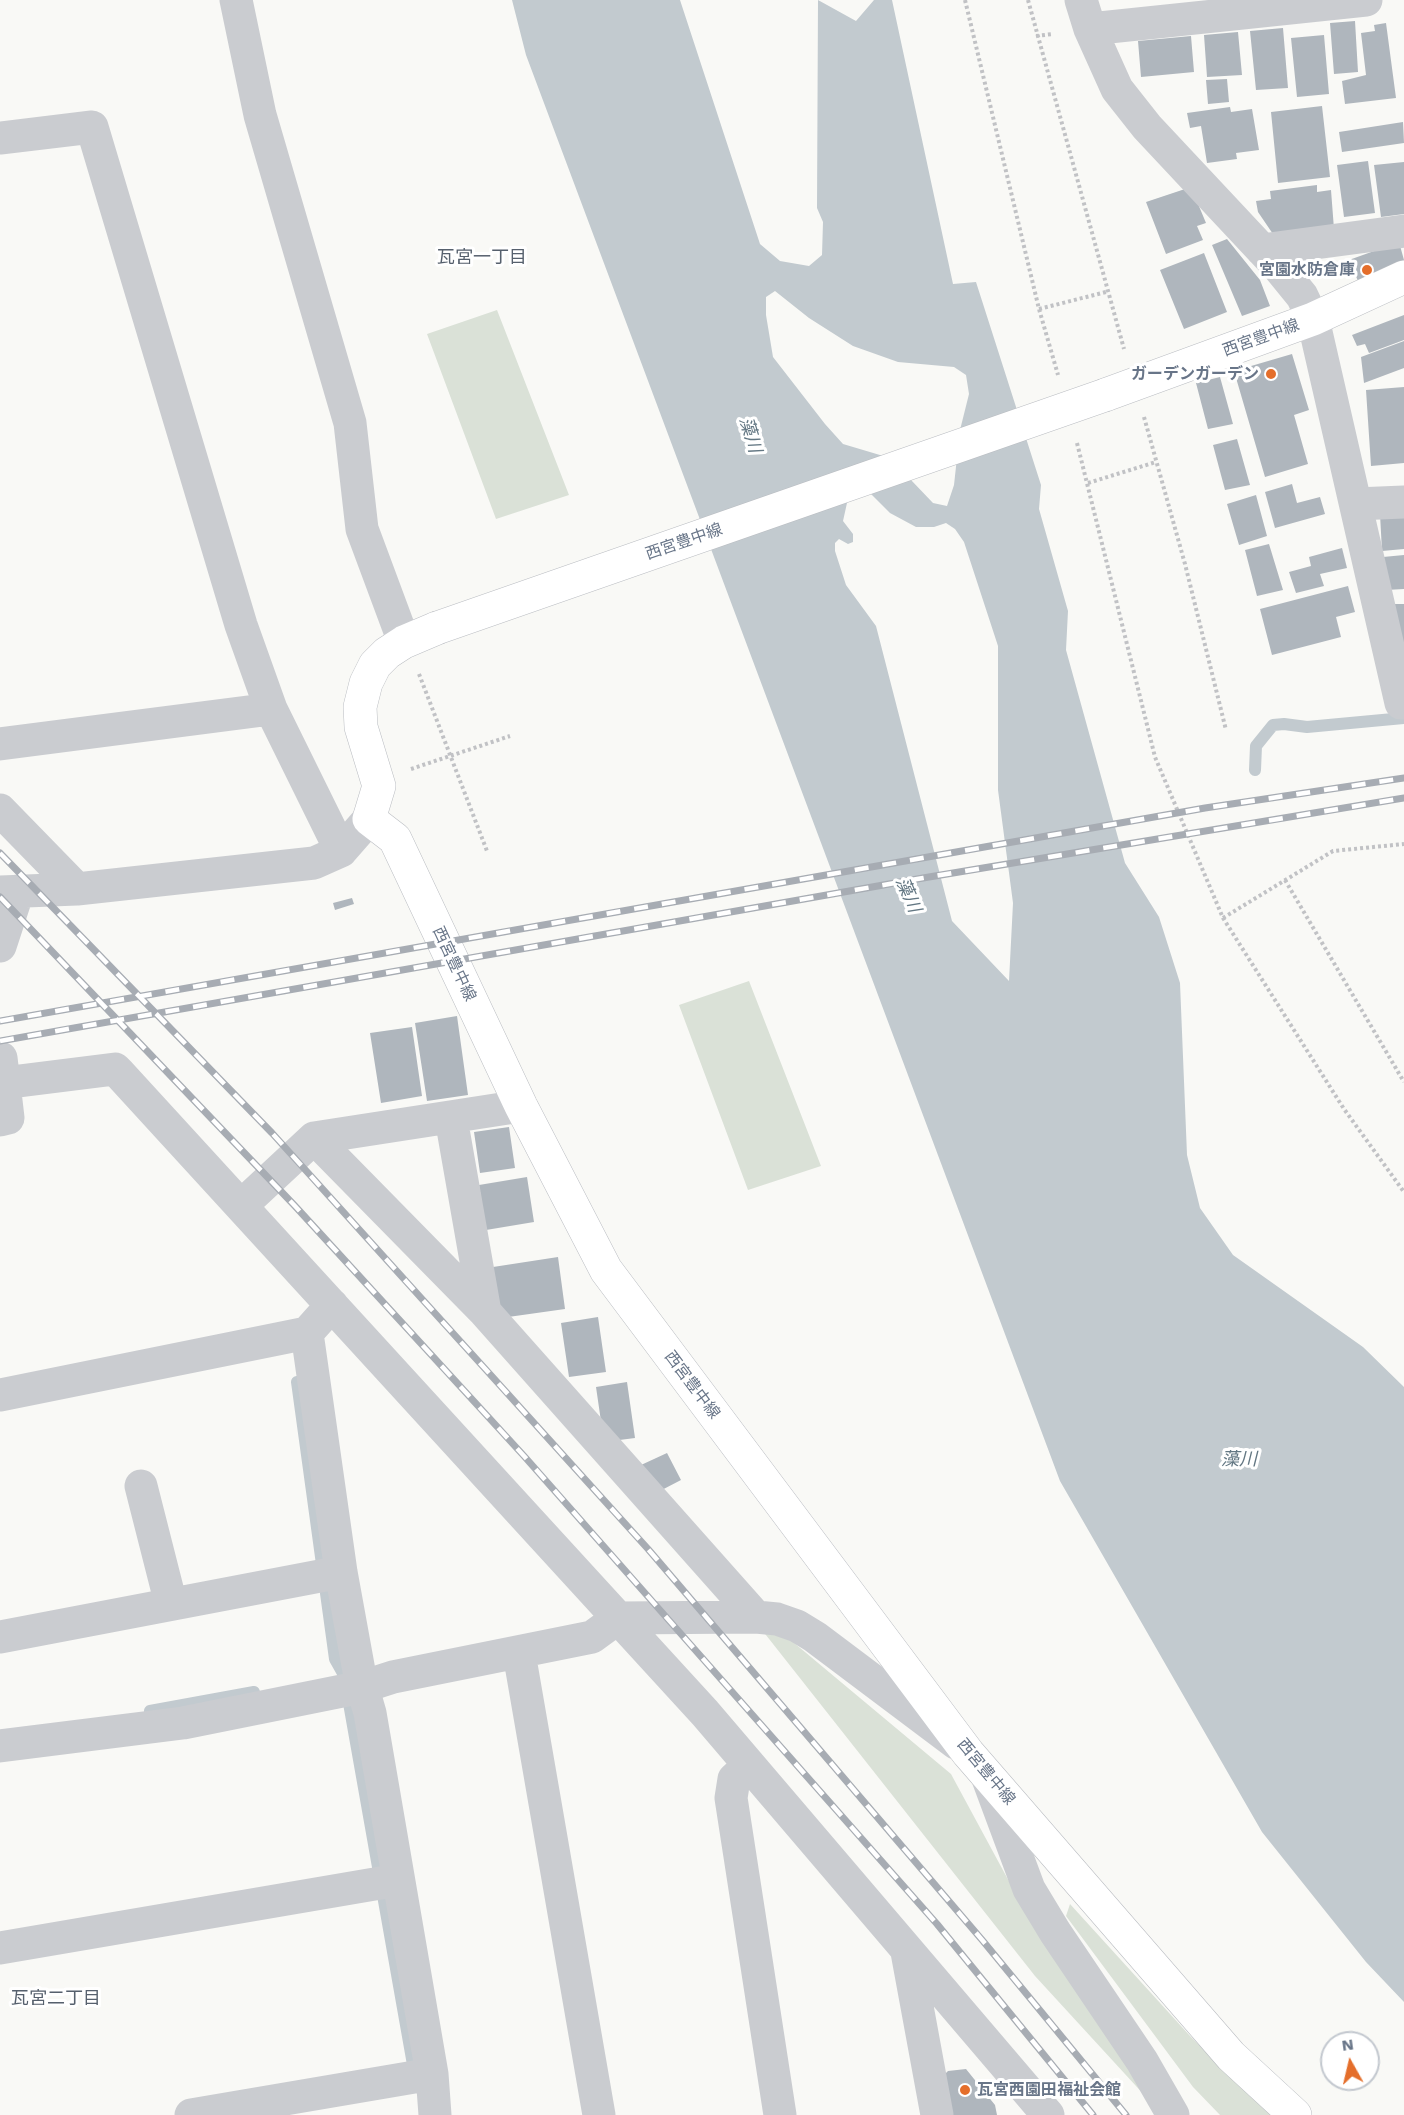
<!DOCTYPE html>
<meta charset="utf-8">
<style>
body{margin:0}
#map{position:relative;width:1404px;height:2115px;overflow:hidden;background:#f9f9f6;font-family:"Work Sans",sans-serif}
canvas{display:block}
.north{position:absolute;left:1320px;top:2031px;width:60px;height:60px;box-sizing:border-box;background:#fff;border:2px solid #c3c8cf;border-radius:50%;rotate:352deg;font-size:16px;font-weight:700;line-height:24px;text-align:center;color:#687588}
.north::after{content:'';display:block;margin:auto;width:21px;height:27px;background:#e46e2b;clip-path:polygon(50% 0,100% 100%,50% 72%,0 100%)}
</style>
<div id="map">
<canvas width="1404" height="2115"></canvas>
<div class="north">N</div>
</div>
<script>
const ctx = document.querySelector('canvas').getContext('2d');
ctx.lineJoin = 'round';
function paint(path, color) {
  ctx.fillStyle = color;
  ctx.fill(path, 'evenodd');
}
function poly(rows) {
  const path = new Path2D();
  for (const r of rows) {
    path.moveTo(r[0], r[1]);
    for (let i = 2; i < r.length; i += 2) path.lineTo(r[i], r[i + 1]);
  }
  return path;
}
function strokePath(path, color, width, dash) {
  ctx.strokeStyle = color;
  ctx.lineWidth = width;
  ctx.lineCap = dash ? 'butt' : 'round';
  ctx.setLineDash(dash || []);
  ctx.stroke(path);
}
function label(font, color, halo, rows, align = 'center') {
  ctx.font = font + ' "Work Sans","Noto Sans JP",sans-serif';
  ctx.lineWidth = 6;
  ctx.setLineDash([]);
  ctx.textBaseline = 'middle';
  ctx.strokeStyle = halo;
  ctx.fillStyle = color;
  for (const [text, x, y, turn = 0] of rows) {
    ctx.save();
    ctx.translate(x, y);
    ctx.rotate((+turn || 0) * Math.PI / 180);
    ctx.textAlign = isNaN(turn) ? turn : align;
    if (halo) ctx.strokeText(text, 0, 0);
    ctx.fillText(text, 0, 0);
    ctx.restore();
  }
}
paint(poly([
 [497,310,569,495,496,519,427,334],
 [749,981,821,1166,748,1190,679,1005],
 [762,1630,787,1637,951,1774,1018,1898,1147,2098,1035,1976],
 [1070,1904,1191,2037,1271,2115,1220,2115,1193,2087,1066,1916]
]), '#dae1d7');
paint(poly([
 [512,0,680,0,760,244,780,261,809,266,822,255,823,222,817,208,818,0,856,21,874,0,892,0,953,284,976,282,1041,485,1039,509,1068,611,1066,650,1125,863,1159,917,1180,983,1187,1155,1200,1208,1233,1255,1363,1347,1404,1387,1404,2002,1366,1962,1262,1832,1060,1481,526,55],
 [775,291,809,318,853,346,898,362,954,367,966,375,969,394,960,430,954,485,947,506,933,503,890,458,843,444,825,424,773,357,766,315,766,297],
 [870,493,890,513,916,527,934,527,946,523,955,529,964,542,998,646,998,790,1013,903,1009,981,952,921,876,626,846,585,835,551,835,543,839,539,848,544,853,542,853,534,843,521,849,494]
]), '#c2cacf');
strokePath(poly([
 [1255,770,1256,746,1273,725,1284,724,1307,727,1404,718],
 [297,1382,335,1659,344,1675,415,2076],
 [150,1711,254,1692]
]), '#c2cacf', 12);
paint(poly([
 [1355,21,1358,72,1334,74,1330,23],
 [1386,23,1396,98,1345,104,1342,81,1366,75,1361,33,1375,31,1374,25],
 [1283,28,1288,88,1256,90,1250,31],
 [1238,32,1242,75,1207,77,1204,35],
 [1324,35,1329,94,1297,97,1291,38],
 [1191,36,1194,72,1141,77,1138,41],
 [1227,79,1229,102,1208,104,1206,80],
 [1322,106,1330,177,1278,183,1271,112],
 [1230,107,1231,112,1252,109,1259,150,1236,153,1237,159,1207,163,1201,126,1190,128,1187,113],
 [1403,122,1404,143,1342,152,1339,132],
 [1368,161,1375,213,1344,217,1337,165],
 [1404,162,1404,214,1381,217,1374,165],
 [1317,185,1317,192,1331,190,1334,229,1275,237,1258,212,1256,201,1271,199,1270,191],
 [1191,187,1206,223,1197,226,1203,240,1166,254,1146,202],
 [1227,239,1260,280,1270,306,1242,316,1212,245],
 [1399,242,1404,260,1358,281,1349,260],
 [1204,253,1227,312,1184,329,1160,270],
 [1404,315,1404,340,1369,353,1365,344,1357,346,1352,335],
 [1404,341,1404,368,1364,383,1361,357],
 [1292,354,1309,410,1294,415,1308,464,1265,477,1234,371],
 [1220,377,1233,424,1208,429,1196,383],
 [1404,387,1404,463,1371,466,1366,390],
 [1237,439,1250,485,1225,490,1213,445],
 [1292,484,1297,503,1320,497,1325,514,1275,528,1265,492],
 [1256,495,1267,536,1239,545,1227,504],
 [1404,512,1404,549,1382,551,1380,514],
 [1269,544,1283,590,1257,596,1245,550],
 [1342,548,1347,568,1320,574,1324,586,1296,593,1289,572,1311,566,1309,557],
 [1404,555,1404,589,1386,590,1383,557],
 [1348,586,1355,612,1336,617,1341,637,1272,655,1260,609],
 [1394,604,1404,604,1404,647],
 [352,898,354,904,335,910,333,903],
 [457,1016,468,1095,427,1101,415,1023],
 [412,1027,422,1096,381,1103,370,1033],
 [509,1127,515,1168,480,1173,474,1132],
 [527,1177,534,1222,486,1230,479,1185],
 [558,1257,565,1309,501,1318,493,1267],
 [598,1317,606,1372,569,1377,561,1323],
 [627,1382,635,1438,604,1442,596,1387],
 [667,1453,681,1480,656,1493,641,1465],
 [966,2069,995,2105,997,2115,950,2115,944,2075,948,2071]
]), '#afb6bd');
const major = poly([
 [1105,395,1313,319,1404,277],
 [437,628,404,642,387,653,375,665,366,683,360,707,361,727,379,786,369,819,395,839,521,1106,606,1270,968,1753,1231,2056,1295,2115]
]);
strokePath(major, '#babdc2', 34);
strokePath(poly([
 [965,0,1039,309,1058,375],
 [1028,0,1124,349],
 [1036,36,1053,34],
 [1039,309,1106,292],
 [1144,417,1185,564,1226,730],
 [1077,443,1155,757,1223,918,1344,1109,1404,1192],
 [1088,483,1156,462],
 [419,674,487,851],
 [411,769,510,736],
 [1285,880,1404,1082],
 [1223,918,1333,851,1404,844]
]), '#c1c2c5', 4, [3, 3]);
strokePath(poly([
 [236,0,260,115,350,423,362,529,404,642],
 [1081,0,1090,29,1117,89,1147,127,1280,269,1302,296,1313,319,1401,703,1404,703],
 [1090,29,1366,0],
 [0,138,92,127,241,625,271,709,341,851],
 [1262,250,1404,231],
 [1356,504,1404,502],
 [0,744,271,709],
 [0,810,77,889],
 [0,892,77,889,314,863,341,851,369,819],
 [0,946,18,891],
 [3,1083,115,1069,119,1073,705,1713,1048,2115],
 [0,1120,8,1118,1,1058],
 [314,1138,485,1312,451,1118],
 [241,1206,314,1138,521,1106],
 [332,1305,307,1333,341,1572,361,1682,370,1713,432,2074,435,2115],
 [485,1312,756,1617],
 [0,1395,307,1333],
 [141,1486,171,1604],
 [0,1637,341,1572],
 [519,1653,599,2115],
 [0,1746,183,1723,362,1687,393,1677,592,1637,618,1618,756,1617,777,1619,797,1626,815,1637,956,1743],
 [749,1765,734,1779,731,1798,780,2115],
 [987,1776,1029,1889,1055,1932,1142,2061,1173,2115],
 [0,1948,398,1880],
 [907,1952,937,2115],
 [191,2115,432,2074]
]), '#caccd0', 33);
strokePath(major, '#fff', 33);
const rail = poly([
 [0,853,272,1133,648,1549,983,1941,1126,2115],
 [0,897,295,1206,524,1456,937,1924,1093,2115],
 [0,1021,1205,808,1404,778],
 [0,1041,923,878,1404,798]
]);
strokePath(rail, '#a7acb3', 7);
strokePath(rail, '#fff', 4.5, [14]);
const majorBridge = poly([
 [437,628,1105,395]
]);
strokePath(majorBridge, '#babdc2', 34, []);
strokePath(majorBridge, '#fff', 33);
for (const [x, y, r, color] of [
 [1367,270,6,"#e46e2b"],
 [1271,374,6,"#e46e2b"],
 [965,2090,6,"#e46e2b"]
]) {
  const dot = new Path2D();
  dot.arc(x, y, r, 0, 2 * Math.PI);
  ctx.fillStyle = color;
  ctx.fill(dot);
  strokePath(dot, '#fff', 2);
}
label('bold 16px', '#687588', '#fff', [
 ["宮園水防倉庫",1355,270],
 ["ガーデンガーデン",1259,374],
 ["瓦宮西園田福祉会館",977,2090,"left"]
], 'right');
label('16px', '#687588', '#fff', [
 ["西宮豊中線",1261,338,-20],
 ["西宮豊中線",684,542,-19],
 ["西宮豊中線",454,964,65],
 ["西宮豊中線",692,1385,53],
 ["西宮豊中線",986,1772,50]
]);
label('18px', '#56606d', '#fff', [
 ["瓦宮一丁目",482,258],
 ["瓦宮二丁目",56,1999]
]);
label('italic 18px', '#637783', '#fff', [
 ["藻川",750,435,73],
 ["藻川",908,895,67],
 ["藻川",1239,1460]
]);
</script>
